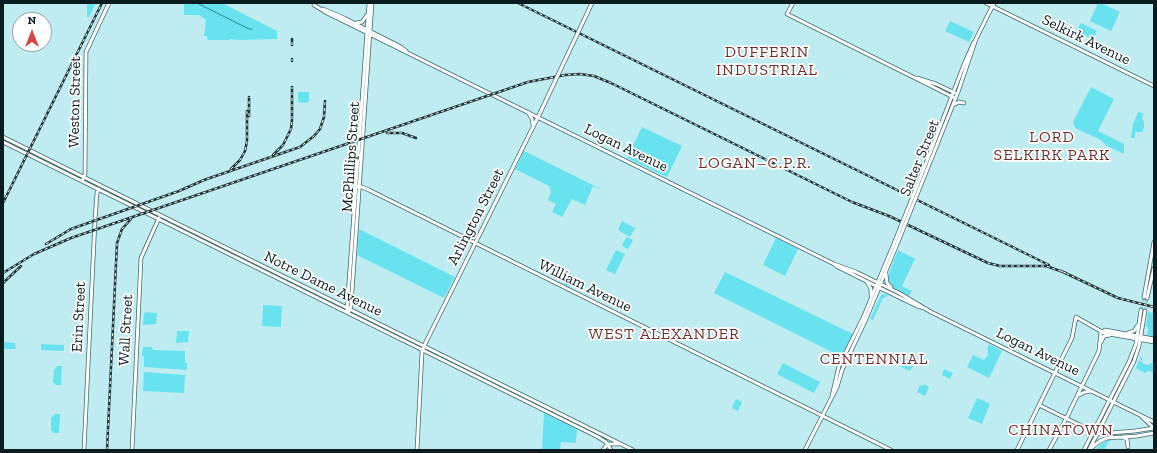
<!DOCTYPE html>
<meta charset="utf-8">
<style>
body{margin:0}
#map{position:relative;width:1157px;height:453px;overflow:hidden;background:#beecf1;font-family:"Zilla Slab",serif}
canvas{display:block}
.frame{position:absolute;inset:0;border:4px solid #0a1c1e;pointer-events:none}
.north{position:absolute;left:12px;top:12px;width:40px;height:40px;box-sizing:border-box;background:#fff;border:1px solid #9da4a5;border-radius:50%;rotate:0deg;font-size:11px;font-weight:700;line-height:16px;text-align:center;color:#0a1c1e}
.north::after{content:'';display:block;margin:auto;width:14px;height:18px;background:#d44543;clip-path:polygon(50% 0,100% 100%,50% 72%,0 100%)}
</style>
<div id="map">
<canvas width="1157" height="453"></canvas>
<div class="frame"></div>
<div class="north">N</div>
</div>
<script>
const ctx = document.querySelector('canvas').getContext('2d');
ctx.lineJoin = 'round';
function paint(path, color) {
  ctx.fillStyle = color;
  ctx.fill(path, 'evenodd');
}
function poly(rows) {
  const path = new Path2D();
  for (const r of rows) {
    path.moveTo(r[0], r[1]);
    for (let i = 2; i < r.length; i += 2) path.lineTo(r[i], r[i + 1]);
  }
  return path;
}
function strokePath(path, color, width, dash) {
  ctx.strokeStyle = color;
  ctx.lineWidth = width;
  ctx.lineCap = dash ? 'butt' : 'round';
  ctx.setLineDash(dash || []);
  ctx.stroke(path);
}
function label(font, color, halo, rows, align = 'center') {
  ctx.font = font + ' "Zilla Slab",serif';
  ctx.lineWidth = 3.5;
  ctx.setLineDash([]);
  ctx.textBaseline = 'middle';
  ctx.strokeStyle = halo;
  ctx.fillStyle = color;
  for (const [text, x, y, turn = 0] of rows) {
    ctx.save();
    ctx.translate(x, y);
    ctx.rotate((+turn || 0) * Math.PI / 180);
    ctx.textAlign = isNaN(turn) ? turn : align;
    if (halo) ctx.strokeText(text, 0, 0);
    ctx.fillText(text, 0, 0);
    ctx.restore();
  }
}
paint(poly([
 [87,3,96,3,89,17,87,17],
 [184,3,222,3,277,31,277,39,238,40,230,39,230,40,208,40,207,36,204,36,206,20,199,15,184,15],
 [1098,3,1101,3,1120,12,1111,31,1090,21],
 [950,21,974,32,969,42,945,31],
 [1081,23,1097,31,1094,37,1092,36,1090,38,1081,34,1080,36,1075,33],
 [1091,87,1114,99,1098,131,1124,144,1124,154,1107,146,1101,140,1075,128,1073,122],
 [298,92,309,92,309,100,307,103,298,102],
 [1138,112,1143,113,1142,119,1144,122,1144,128,1142,132,1135,132,1135,138,1131,138,1133,124],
 [642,127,682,146,667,177,627,158],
 [524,151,599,188,600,189,593,186,585,205,572,199,562,217,552,212,556,204,548,200,551,192,549,186,515,169],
 [622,221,635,228,630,237,618,230],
 [359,229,455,277,444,298,357,255],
 [626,237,633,240,628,249,622,246],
 [776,238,798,249,785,276,763,265],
 [616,250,625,254,615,274,606,270],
 [898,250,915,259,902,286,912,291,909,296,891,286,888,281,889,273],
 [561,269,575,276,570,287,564,284,565,278,559,273],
 [725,272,853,334,842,357,714,293],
 [882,294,889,295,888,296,883,298,873,320,870,319,879,299],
 [263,305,282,306,281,327,262,326],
 [145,312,157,313,156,324,143,325,144,314],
 [1148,312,1154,313,1154,337,1147,335,1148,328,1146,326],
 [177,331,189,331,188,342,176,343],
 [3,342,15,343,16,349,3,349],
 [41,344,64,345,64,351,41,350],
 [989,344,1002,351,989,378,967,367,973,355,984,360,985,358,986,358,988,355,988,350,987,349],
 [143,347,152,347,153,350,185,351,185,363,187,363,187,368,186,370,144,367,144,356,142,356],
 [1141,356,1143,361,1142,361,1140,359,1140,361,1144,364,1148,365,1154,361,1154,376,1151,371,1148,371,1145,373,1136,368],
 [904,361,913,366,910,371,901,367],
 [783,363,820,382,814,393,777,374],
 [57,366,62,366,61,385,56,385,53,382,54,370],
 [944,369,953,373,950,379,942,375],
 [144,372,185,375,184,393,143,391],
 [924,384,929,387,925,396,917,392,920,385,923,386],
 [977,398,990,404,982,424,968,418],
 [736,399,742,402,738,411,732,408],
 [544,413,577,429,576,443,561,442,560,450,542,450],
 [55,414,60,414,59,433,54,433,51,430,51,418],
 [1108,440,1113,440,1109,441,1104,450,1096,450,1100,445]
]), '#69e2ef');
strokePath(poly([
 [197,3,249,29,252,29]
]), '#2f848e', 1);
strokePath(poly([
 [1141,310,1144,297],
 [1145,311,1147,298]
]), '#9ac2c7', 3, [3, 1.5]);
const major = poly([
 [793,3,787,14,955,98],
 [986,3,1154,86],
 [314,5,327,13,834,264,838,267,882,289,917,306,924,308],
 [323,9,344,18,401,47,406,51],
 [356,23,362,22,367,15],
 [917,78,936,84,955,93],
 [953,105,959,102,964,103],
 [528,112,532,119,533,125],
 [3,137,633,450],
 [3,142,598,437,606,442,611,450],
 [930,153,965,62,974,42],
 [933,155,958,92,976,39,994,3],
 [83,179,85,174,86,52,109,3],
 [355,186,362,187,369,190,891,450],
 [834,264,856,272,899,293,931,312,1154,422],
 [886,274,887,283,891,287],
 [867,282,871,289,871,296],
 [1144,297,1154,242],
 [1147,298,1154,268],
 [347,310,369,3],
 [349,311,351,306,372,3],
 [1104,331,1105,330,1154,339],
 [1128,333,1134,331,1138,325],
 [1101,342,1104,336,1110,335],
 [1079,395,1085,392,1091,391],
 [832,396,839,366,863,318,895,241],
 [1039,405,1098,434,1135,431,1154,428],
 [1142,417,1154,428],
 [1122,437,1127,439,1128,447],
 [1090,449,1100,441,1107,438,1137,436,1154,433],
 [84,450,95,220,97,193,99,189],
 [132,450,141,258,159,218],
 [417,450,422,352,424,346,540,113],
 [603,450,605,447,609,444,619,444],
 [805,450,837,387,842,370,866,319,898,242],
 [1017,450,1072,338,1076,317,1104,333,1154,342],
 [1049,450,1066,419,1099,351,1101,331],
 [1084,450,1129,362,1136,344,1141,310],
 [1089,450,1134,361,1139,346,1145,311]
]);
strokePath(major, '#3e686d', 4.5);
strokePath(major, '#fff', 3);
const rail = poly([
 [518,3,1049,265],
 [292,45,292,39],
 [292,59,292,61],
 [249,116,249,97],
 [387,133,402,133,416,138],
 [273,155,283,145,291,129,292,120,292,87],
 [231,169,240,160,245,151,247,141,247,111],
 [3,203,102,3],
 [46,244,71,229,179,191,204,180,300,147,314,136,320,129,324,117,325,101],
 [1061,271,1118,298,1154,307],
 [3,273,34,254,71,238,528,82,565,75,580,74,594,76,611,83,852,202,889,216,988,263,1000,266,1046,266,1066,273],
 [3,283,21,266],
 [107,450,117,243,122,229,131,219]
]);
strokePath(rail, '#1f3437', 2.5);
strokePath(rail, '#fff', 1, [3]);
const majorBridge = poly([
 [540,113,592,3],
 [895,241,930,153],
 [898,242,933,155]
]);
strokePath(majorBridge, '#3e686d', 4.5, []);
strokePath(majorBridge, '#fff', 3);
label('15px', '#0a1c1e', '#fff', [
 ["Selkirk Avenue",1086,40,26],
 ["Weston Street",75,102,-89],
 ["Logan Avenue",626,148,26],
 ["McPhillips Street",351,157,-86],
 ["Salter Street",920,158,-68],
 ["Arlington Street",476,217,-63],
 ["Notre Dame Avenue",323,284,26],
 ["William Avenue",585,286,26],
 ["Erin Street",79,317,-87],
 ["Wall Street",126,330,-87],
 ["Logan Avenue",1038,352,26]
]);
ctx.letterSpacing = '1px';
label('16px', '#742e2a', '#fff', [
 ["DUFFERIN",767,52],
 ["INDUSTRIAL",767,70],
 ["LORD",1052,137],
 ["SELKIRK PARK",1052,155],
 ["LOGAN–C.P.R.",755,163],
 ["WEST ALEXANDER",664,334],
 ["CENTENNIAL",874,359],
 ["CHINATOWN",1061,430]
]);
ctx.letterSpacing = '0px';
</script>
